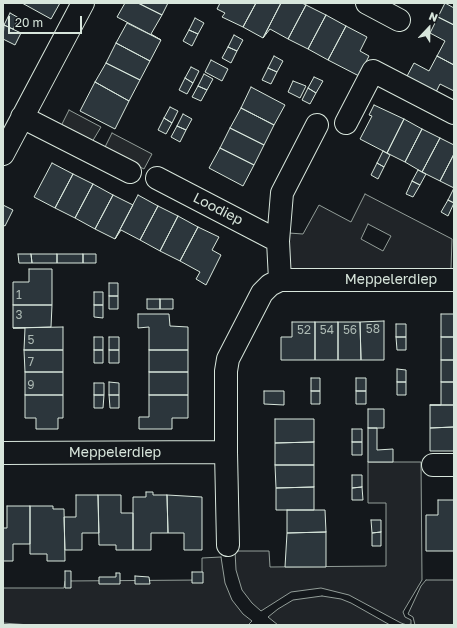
<!DOCTYPE html>
<style>
body{margin:0}
#map{position:relative;width:457px;height:628px;overflow:hidden;background:#14181c;font-family:"Golos Text",sans-serif}
canvas{display:block}
.frame{position:absolute;inset:0;border:4px solid #d8e6dc;pointer-events:none}
.north{position:absolute;left:409px;top:8px;width:40px;height:40px;-webkit-text-stroke:3px #14181c;paint-order:stroke;rotate:22deg;font-size:11px;font-weight:700;line-height:16px;text-align:center;color:#d8e6dc}
.north::after{content:'';display:block;margin:auto;width:14px;height:18px;background:#d8e6dc;clip-path:polygon(50% 0,100% 100%,50% 72%,0 100%)}
.scale{position:absolute;left:8px;top:16px;width:74px;height:18px;box-sizing:border-box;border:2px solid #d8e6dc;border-top:0;padding-left:5px;font-size:12px;line-height:14px;white-space:nowrap;color:#d8e6dc;-webkit-text-stroke:3px #14181c;paint-order:stroke}
</style>
<div id="map">
<canvas width="457" height="628"></canvas>
<div class="frame"></div>
<div class="north">N</div>
<div class="scale">20 m</div>
</div>
<script>
const ctx = document.querySelector('canvas').getContext('2d');
ctx.lineJoin = 'round';
function paint(path, color) {
  ctx.fillStyle = color;
  ctx.fill(path, 'evenodd');
}
function poly(rows) {
  const path = new Path2D();
  for (const r of rows) {
    path.moveTo(r[0], r[1]);
    for (let i = 2; i < r.length; i += 2) path.lineTo(r[i], r[i + 1]);
  }
  return path;
}
function strokePath(path, color, width, dash) {
  ctx.strokeStyle = color;
  ctx.lineWidth = width;
  ctx.lineCap = dash ? 'butt' : 'round';
  ctx.setLineDash(dash || []);
  ctx.stroke(path);
}
function label(font, color, halo, rows, align = 'center') {
  ctx.font = font + ' "Golos Text",sans-serif';
  ctx.lineWidth = 3;
  ctx.setLineDash([]);
  ctx.textBaseline = 'middle';
  ctx.strokeStyle = halo;
  ctx.fillStyle = color;
  for (const [text, x, y, turn = 0] of rows) {
    ctx.save();
    ctx.translate(x, y);
    ctx.rotate((+turn || 0) * Math.PI / 180);
    ctx.textAlign = isNaN(turn) ? turn : align;
    if (halo) ctx.strokeText(text, 0, 0);
    ctx.fillText(text, 0, 0);
    ctx.restore();
  }
}
const green = poly([
 [365,194,452,239,451,269,288,270,289,233,303,234,319,205,351,222,365,194],
 [368,224,391,236,383,251,361,239,368,224],
 [368,462,421,462,422,580,403,612,405,617,411,620,411,624,407,625,401,623,349,595,321,588,291,592,261,611,252,603,242,590,236,570,235,551,269,551,270,567,386,566,386,503,368,503,368,462],
 [221,557,225,583,232,600,243,614,252,621,248,625,30,625,3,623,3,588,64,588,65,581,202,580,202,558,221,557],
 [426,580,454,580,454,625,415,625,413,617,408,614,421,586,426,580],
 [322,596,341,599,351,603,390,625,278,625,268,617,278,609,293,600,322,596]
]);
paint(green, '#202428');
strokePath(green, '#939e99', 1);
const parking = poly([
 [69,110,101,127,92,142,61,126,69,110],
 [112,133,152,154,144,169,104,149,112,133]
]);
paint(parking, '#24282b');
strokePath(parking, '#939e99', 1);
const building = poly([
 [22,3,60,3,51,19,22,3],
 [125,3,138,3,162,15,151,34,161,40,117,17,125,3],
 [138,3,168,3,162,15,138,3],
 [220,3,256,3,243,27,222,17,225,13,217,9,220,3],
 [256,3,281,3,263,38,243,27,256,3],
 [281,3,302,3,306,5,288,39,270,29,263,38,281,3],
 [445,3,454,8,454,25,438,17,445,3],
 [306,5,326,15,308,49,288,39,306,5],
 [10,13,19,18,13,29,4,25,10,13],
 [326,15,346,26,328,60,308,49,326,15],
 [438,17,454,25,454,65,437,56,445,41,430,33,438,17],
 [195,18,204,23,198,34,189,30,195,18],
 [127,23,161,40,150,61,116,43,127,23],
 [4,25,21,33,15,45,3,39,4,25],
 [346,26,367,37,360,51,369,56,359,76,328,60,346,26],
 [189,30,198,34,192,46,183,41,189,30],
 [234,35,243,40,237,51,228,47,234,35],
 [116,43,150,61,140,80,106,63,116,43],
 [228,47,237,51,231,63,222,58,228,47],
 [274,56,283,61,277,72,268,68,274,56],
 [437,56,454,65,454,91,440,84,435,94,406,78,414,63,429,71,437,56],
 [211,60,228,69,222,81,205,72,211,60],
 [106,63,140,80,129,101,95,82,106,63],
 [191,67,199,71,193,83,185,78,191,67],
 [268,68,277,72,271,84,262,80,268,68],
 [204,74,213,79,207,90,198,86,204,74],
 [314,77,323,81,316,93,308,88,314,77],
 [185,78,193,83,187,94,179,90,185,78],
 [293,81,306,86,300,98,288,92,293,81],
 [95,82,129,101,115,129,80,111,95,82],
 [198,86,207,90,201,101,192,97,198,86],
 [251,87,285,105,274,125,241,108,251,87],
 [308,88,316,93,310,104,302,100,308,88],
 [374,105,404,119,387,153,360,139,372,116,369,115,374,105],
 [170,107,178,111,172,123,164,118,170,107],
 [241,108,274,125,264,145,230,128,241,108],
 [183,114,192,119,186,130,177,126,183,114],
 [164,118,172,123,166,134,158,130,164,118],
 [404,119,422,129,405,162,387,153,404,119],
 [177,126,186,130,180,142,171,137,177,126],
 [230,128,264,145,254,165,220,148,230,128],
 [422,129,440,138,422,172,405,162,422,129],
 [440,138,454,145,454,154,440,181,422,172,440,138],
 [220,148,254,165,243,186,209,168,220,148],
 [383,151,390,155,384,167,377,163,383,151],
 [454,154,454,188,440,181,454,154],
 [52,163,73,174,55,208,34,197,52,163],
 [377,163,384,167,378,179,371,175,377,163],
 [418,170,426,174,420,185,412,181,418,170],
 [73,174,93,184,75,218,55,208,73,174],
 [412,181,420,185,413,197,406,194,412,181],
 [93,184,113,195,95,229,75,218,93,184],
 [454,188,454,203,448,200,454,188],
 [113,195,133,205,115,239,95,229,113,195],
 [138,195,158,206,140,240,121,230,115,239,138,195],
 [448,200,454,203,448,216,441,212,448,200],
 [3,205,13,210,5,226,3,225,3,205],
 [158,206,178,216,160,251,140,240,158,206],
 [178,216,198,227,180,261,160,251,178,216],
 [198,227,219,237,212,250,221,255,206,285,196,279,200,272,180,261,198,227],
 [18,254,31,254,32,263,19,263,18,254],
 [31,254,57,254,57,263,32,263,31,254],
 [57,254,83,254,83,263,57,263,57,254],
 [83,254,96,254,96,263,83,263,83,254],
 [29,269,52,269,52,305,13,305,13,282,29,282,29,269],
 [109,283,118,283,118,296,109,296,109,283],
 [94,292,103,292,103,305,94,305,94,292],
 [109,296,118,296,118,309,109,309,109,296],
 [147,299,160,299,160,309,147,309,147,299],
 [160,299,173,299,173,309,160,309,160,299],
 [13,305,52,305,51,327,13,328,13,305],
 [94,305,103,305,103,318,94,317,94,305],
 [138,314,169,314,170,326,188,327,188,350,149,350,149,327,138,328,138,314],
 [441,314,454,314,454,337,441,337,441,314],
 [384,321,384,360,361,360,360,322,384,321],
 [292,322,315,322,315,360,281,360,281,337,292,337,292,322],
 [315,322,338,322,338,360,315,360,315,322],
 [338,322,360,322,361,360,338,360,338,322],
 [396,324,406,324,406,337,396,337,396,324],
 [63,327,63,350,24,350,25,328,13,328,63,327],
 [94,337,103,337,103,350,94,350,94,337],
 [109,337,119,337,119,350,109,350,109,337],
 [396,337,406,337,406,350,397,350,396,337],
 [441,337,454,337,454,360,441,360,441,337],
 [24,350,63,350,63,372,25,372,24,350],
 [94,350,103,350,103,363,94,363,94,350],
 [109,350,119,350,119,363,109,363,109,350],
 [149,350,188,350,188,372,149,372,149,350],
 [441,360,454,360,454,382,441,382,441,360],
 [397,369,406,370,406,382,397,382,397,369],
 [25,372,63,372,63,395,25,395,25,372],
 [149,372,188,372,188,395,149,395,149,372],
 [311,378,320,378,320,391,311,391,311,378],
 [356,378,366,378,366,391,356,391,356,378],
 [109,382,119,383,119,395,109,395,109,382],
 [397,382,406,382,406,395,397,395,397,382],
 [441,382,454,382,454,405,430,405,441,405,441,382],
 [94,383,104,383,104,395,94,395,94,383],
 [264,391,284,391,284,405,264,404,264,391],
 [311,391,320,391,320,404,311,404,311,391],
 [356,391,366,391,366,404,356,404,356,391],
 [25,395,63,395,63,418,58,418,58,429,36,429,36,418,25,418,25,395],
 [94,395,104,395,103,408,94,408,94,395],
 [109,395,119,395,119,408,110,408,109,395],
 [149,395,188,395,188,418,172,418,172,429,139,429,139,417,149,417,149,395],
 [430,405,454,405,454,427,430,428,430,405],
 [368,409,384,409,384,428,368,428,368,409],
 [275,419,314,419,314,442,275,443,275,419],
 [454,427,454,451,430,451,430,428,454,427],
 [368,428,377,428,377,450,393,449,393,462,368,462,368,428],
 [352,429,362,429,362,442,352,442,352,429],
 [314,442,314,465,275,465,275,443,314,442],
 [352,442,362,442,362,455,352,455,352,442],
 [275,465,314,465,314,487,276,488,275,465],
 [352,475,362,475,362,487,352,488,352,475],
 [314,487,314,510,276,510,276,488,314,487],
 [362,487,363,500,352,500,352,488,362,487],
 [146,492,153,492,153,495,167,495,168,533,151,533,151,550,133,550,133,497,146,497,146,492],
 [76,495,98,495,99,533,82,533,82,550,65,550,64,517,76,517,76,495],
 [98,495,121,495,121,513,133,513,133,550,116,550,116,545,99,545,98,495],
 [167,495,202,497,202,550,184,550,184,533,168,533,167,495],
 [438,500,454,500,454,551,426,551,426,515,438,515,438,500],
 [7,506,30,506,30,544,13,544,13,561,3,561,3,528,7,528,7,506],
 [30,506,53,506,53,509,64,509,65,561,47,561,47,554,30,554,30,506],
 [287,510,325,510,326,532,287,533,287,510],
 [371,520,381,520,381,532,372,533,371,520],
 [326,532,326,567,285,567,287,533,326,532],
 [381,532,381,546,372,546,372,533,381,532],
 [65,571,71,571,71,588,65,588,65,571],
 [192,572,203,572,203,583,192,583,192,572],
 [116,573,120,573,120,584,99,584,99,577,116,577,116,573],
 [135,576,149,577,150,584,135,584,135,576]
]);
paint(building, '#2c363c');
strokePath(building, '#d8e6dc', 1);
const minor = poly([
 [367,3,399,20],
 [22,117,130,172],
 [346,123,373,71,454,113],
 [3,154,83,3],
 [157,178,278,241],
 [280,280,278,241,282,193,317,125],
 [226,452,228,545],
 [3,453,226,452,226,371,228,359,262,293,270,285,280,280,454,280],
 [433,465,454,465]
]);
strokePath(minor, '#d8e6dc', 24);
strokePath(minor, '#14181c', 22);
label('12px', '#adbab4', null, [
 ["1",19,295],
 ["3",19,315],
 ["58",373,329],
 ["52",304,330],
 ["54",327,330],
 ["56",350,330],
 ["5",31,340],
 ["7",31,362],
 ["9",31,385]
]);
label('14px', '#d8e6dc', '#14181c', [
 ["Loodiep",218,209,27],
 ["Meppelerdiep",391,280],
 ["Meppelerdiep",115,453]
]);
</script>
